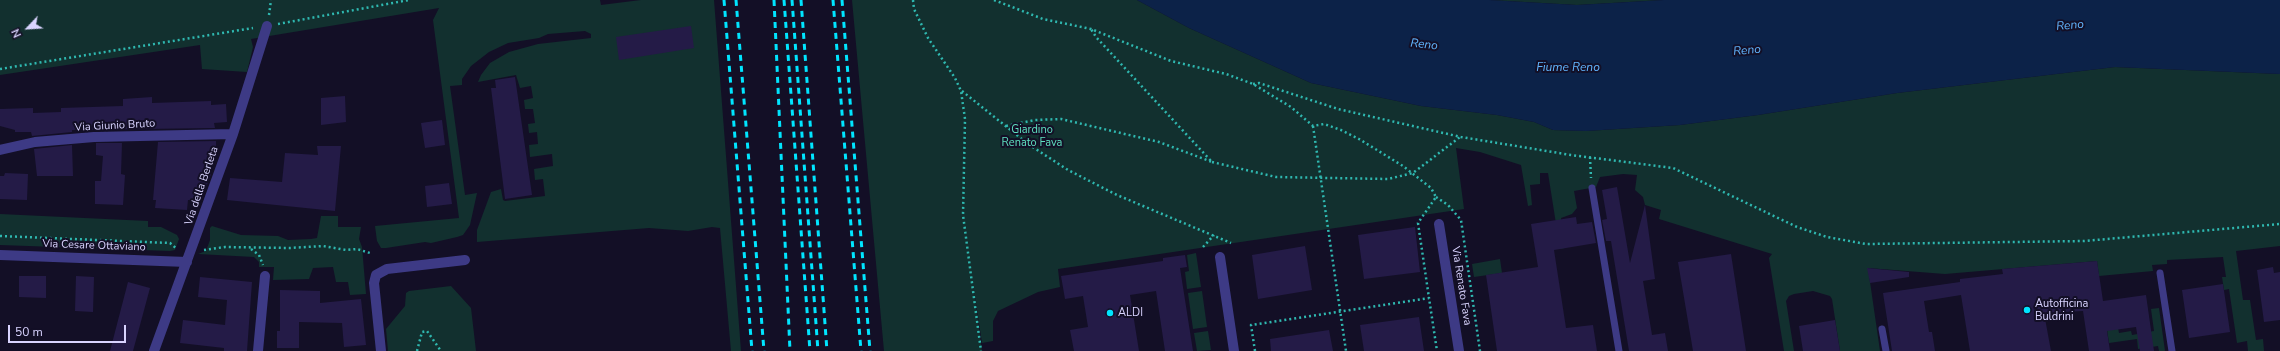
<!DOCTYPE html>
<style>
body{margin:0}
#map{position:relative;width:2280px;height:351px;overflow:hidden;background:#130f26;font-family:"Nunito Sans",sans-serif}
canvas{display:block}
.north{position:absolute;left:8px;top:8px;width:40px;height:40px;-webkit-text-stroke:3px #130f26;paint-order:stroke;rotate:245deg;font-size:11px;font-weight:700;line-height:16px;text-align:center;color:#d9d4ff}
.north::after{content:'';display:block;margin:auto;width:14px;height:18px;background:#d9d4ff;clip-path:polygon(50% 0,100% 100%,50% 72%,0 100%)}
.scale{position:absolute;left:8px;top:325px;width:118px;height:18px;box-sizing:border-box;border:2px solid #d9d4ff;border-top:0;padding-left:5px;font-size:12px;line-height:14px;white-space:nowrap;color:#d9d4ff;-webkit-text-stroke:3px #130f26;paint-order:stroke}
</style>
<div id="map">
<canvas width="2280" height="351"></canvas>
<div class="north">N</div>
<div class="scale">50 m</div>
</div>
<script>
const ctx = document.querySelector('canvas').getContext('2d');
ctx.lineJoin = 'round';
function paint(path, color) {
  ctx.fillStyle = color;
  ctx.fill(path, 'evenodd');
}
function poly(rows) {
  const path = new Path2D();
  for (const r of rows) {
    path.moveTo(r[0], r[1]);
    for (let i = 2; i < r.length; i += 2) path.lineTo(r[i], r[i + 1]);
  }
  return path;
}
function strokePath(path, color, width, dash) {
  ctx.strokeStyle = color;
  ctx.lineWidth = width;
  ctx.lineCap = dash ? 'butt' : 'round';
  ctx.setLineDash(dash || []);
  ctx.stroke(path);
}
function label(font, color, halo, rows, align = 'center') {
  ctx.font = font + ' "Nunito Sans",sans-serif';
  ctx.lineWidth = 4;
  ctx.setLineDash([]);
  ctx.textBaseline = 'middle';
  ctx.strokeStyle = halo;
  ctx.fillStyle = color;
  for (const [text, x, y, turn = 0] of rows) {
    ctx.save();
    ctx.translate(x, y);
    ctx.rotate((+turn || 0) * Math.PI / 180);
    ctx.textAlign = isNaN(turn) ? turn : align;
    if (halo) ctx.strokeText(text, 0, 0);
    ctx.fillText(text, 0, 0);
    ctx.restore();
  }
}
paint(poly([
 [0,0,600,0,601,5,641,0,714,0,741,351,731,351,720,228,712,227,688,231,649,228,477,242,477,230,491,192,501,189,503,200,505,201,545,196,543,179,535,180,534,169,553,166,552,154,530,157,529,145,538,144,537,132,529,133,528,124,535,123,533,109,525,109,524,100,533,98,531,86,520,88,516,75,478,82,481,75,490,63,509,52,538,44,591,38,591,34,585,31,548,34,539,38,508,43,489,52,471,66,462,79,462,85,450,86,465,195,477,193,470,225,463,235,457,237,431,243,425,242,386,248,381,248,377,241,375,226,459,218,433,20,439,8,251,39,253,47,247,72,202,69,200,45,0,75],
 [852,0,1137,0,1189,28,1311,83,1421,106,1497,115,1534,122,1553,130,1586,131,1680,125,1758,115,1897,93,2115,67,2280,74,2280,246,2236,251,2243,300,2250,300,2256,340,2263,339,2264,351,2248,351,2247,341,2237,343,2229,289,2224,290,2222,277,2226,277,2223,257,2167,260,2167,264,2152,265,2153,271,2099,276,2097,261,1945,274,1868,268,1880,351,1840,351,1832,299,1830,296,1813,291,1794,294,1789,296,1786,301,1794,351,1784,351,1769,258,1772,254,1659,219,1661,210,1645,205,1643,197,1635,190,1637,175,1623,174,1600,177,1596,187,1574,191,1577,208,1572,214,1561,218,1565,248,1560,249,1548,173,1540,173,1540,184,1530,185,1532,205,1528,206,1521,165,1480,152,1456,148,1464,209,1058,269,1060,287,1038,292,998,311,993,321,993,341,982,343,973,283,982,351,884,351],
 [1489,0,1664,0,1577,5],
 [0,214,148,221,148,227,161,227,177,235,179,239,175,250,170,251,0,245],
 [321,216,338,216,338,227,361,227,359,239,362,247,366,294,350,295,348,282,336,282,333,267,313,268,309,279,273,280,274,267,259,267,259,262,254,257,198,254,206,251,210,240,210,228,212,226,241,235,278,236,288,240,311,239,317,238],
 [1196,253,1201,287,1187,289,1185,272,1189,271,1187,255],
 [1500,259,1502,273,1474,277,1472,264],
 [451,286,471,308,476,351,388,351,386,329,405,306,406,293,409,291],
 [1202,291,1207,327,1193,329,1188,293],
 [2159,308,2165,351,2159,351,2158,346,2138,349,2137,339,2109,343,2107,329,2118,328,2119,333,2131,331,2132,335,2154,331,2151,309],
 [1208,331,1211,350,1197,351,1194,333]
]), '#12302f');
paint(poly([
 [1137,0,1489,0,1577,5,1664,0,2280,0,2280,74,2115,67,1897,93,1758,115,1680,125,1586,131,1553,130,1534,122,1497,115,1421,106,1311,83,1189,28]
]), '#0c2248');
paint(poly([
 [691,26,694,48,619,60,616,37],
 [515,77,532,195,505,199,491,88,496,88,495,80],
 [345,96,346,122,321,125,321,98],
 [152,97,152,103,211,101,211,105,226,104,227,122,214,123,215,128,72,130,72,132,32,136,31,132,15,132,15,130,0,126,0,109,33,108,33,113,61,112,61,108,123,106,123,99],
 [442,120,445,145,425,148,421,123],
 [216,141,216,152,209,152,211,174,201,201,188,200,187,210,155,208,156,200,153,200,158,142],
 [96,143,122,143,121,174,125,175,123,205,95,204,95,181,101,181,103,156,96,155],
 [72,145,73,176,37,176,34,149],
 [317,146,341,146,335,211,227,200,230,178,282,182,285,153,318,155],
 [5,173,28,174,27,200,0,199,0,176,4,176],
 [449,183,452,204,427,207,425,186],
 [1617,187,1630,263,1645,205,1655,279,1643,281,1652,335,1665,333,1668,351,1629,351,1611,241,1606,241,1602,220,1607,219,1602,190],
 [1576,217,1577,224,1592,222,1596,243,1554,250,1566,328,1593,325,1597,351,1497,351,1486,275,1538,267,1531,224],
 [1415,227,1420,272,1364,279,1358,235],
 [1305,246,1312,290,1258,299,1252,255],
 [1731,254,1746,351,1693,351,1678,262],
 [1185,255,1187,267,1180,268,1193,351,1165,351,1156,291,1130,295,1139,351,1074,351,1070,330,1088,327,1083,296,1065,299,1061,276,1163,261,1163,258],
 [2097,261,2103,301,2146,295,2154,351,2140,351,2136,327,2107,331,2110,351,2089,351,2083,311,2044,313,2051,351,1970,351,1961,295,1924,301,1929,332,1932,332,1935,351,1892,351,1883,293,1960,282,1960,279,2003,274,2002,269],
 [2273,267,2274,273,2280,272,2280,320,2264,322,2257,270],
 [1867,268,1909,272,1909,277,1870,283],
 [19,276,46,276,46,298,19,297],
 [76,276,94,277,93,312,75,311],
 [200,277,252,282,247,351,224,351,224,348,180,343,183,320,225,325,227,300,198,297],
 [128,282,150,288,133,351,110,351],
 [2223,284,2230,332,2189,338,2182,290],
 [280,290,320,291,320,303,361,299,366,345,344,347,342,323,299,322,299,348,277,348,277,331,280,331],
 [1419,317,1424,351,1364,351,1360,325],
 [1835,320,1840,351,1803,351,1799,326],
 [1329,330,1333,351,1271,351,1270,339]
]), '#241b47');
strokePath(poly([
 [913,0,914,9,928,38,955,78,961,91,965,119,963,215,981,351],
 [994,0,1043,19,1091,29,1171,61,1226,74,1253,84,1291,107,1313,126,1324,124,1341,130,1359,139,1403,166,1431,188,1436,197,1418,223,1429,298],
 [269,15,271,0],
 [278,24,409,0],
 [0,69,253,28],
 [1253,84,1259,83,1338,109,1461,137,1571,155,1673,168,1797,227,1827,237,1866,244,2084,241,2280,224],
 [962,91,1028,144,1068,170,1117,195,1231,243],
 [1006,126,1035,120,1061,119,1159,142,1212,162,1096,37,1091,29],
 [1313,126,1346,351],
 [1590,157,1591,178],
 [1212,162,1276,177,1388,179,1413,173,1460,137],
 [1436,197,1448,205,1461,220,1480,351],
 [0,236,170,243,177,249],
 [1203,247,1214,235],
 [251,249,259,255,263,265],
 [204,250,225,247,289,248,323,246,346,250,357,249,370,253],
 [417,351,422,332,427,331,441,351],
 [1255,351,1251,325,1429,298,1437,351]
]), '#2fb8b0', 2.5, [2, 3]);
strokePath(poly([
 [1592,188,1619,351],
 [2160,273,2172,351],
 [1882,329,1886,351]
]), '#3d3a85', 7);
strokePath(poly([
 [0,150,35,142,94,137,233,134],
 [1439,224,1459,351],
 [0,255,187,262],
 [1220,257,1234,351],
 [154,351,233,134,267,26],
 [258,351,265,276],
 [381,351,374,283,376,275,387,269,465,260]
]), '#3d3a85', 10);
strokePath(poly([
 [724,0,752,351],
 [736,0,764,351],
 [774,0,790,351],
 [784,0,810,351],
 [792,0,818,351],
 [801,0,827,351],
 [833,0,861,351],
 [842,0,870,351]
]), '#00e5ff', 3, [6, 5]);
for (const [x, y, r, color] of [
 [2027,310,4,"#00e5ff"],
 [1110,313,4,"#00e5ff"]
]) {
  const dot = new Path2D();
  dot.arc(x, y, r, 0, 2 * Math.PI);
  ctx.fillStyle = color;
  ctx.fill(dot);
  strokePath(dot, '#130f26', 1.5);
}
label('11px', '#d9d4ff', '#130f26', [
 ["Via Giunio Bruto",115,126,-3],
 ["Via della Berleta",202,186,-71],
 ["Via Cesare Ottaviano",94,246,2],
 ["Via Renato Fava",1461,286,81]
]);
label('11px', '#5fe0c0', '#130f26', [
 ["Giardino",1032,130],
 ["Renato Fava",1032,143]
]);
label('11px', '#d9d4ff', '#130f26', [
 ["Autofficina",2035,304],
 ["Buldrini",2035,317],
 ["ALDI",1118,313]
], 'left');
label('italic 12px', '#62b6ff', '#130f26', [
 ["Reno",2070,26,-5],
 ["Reno",1424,45,6],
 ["Reno",1747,51,-5],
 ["Fiume Reno",1568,68]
]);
</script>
